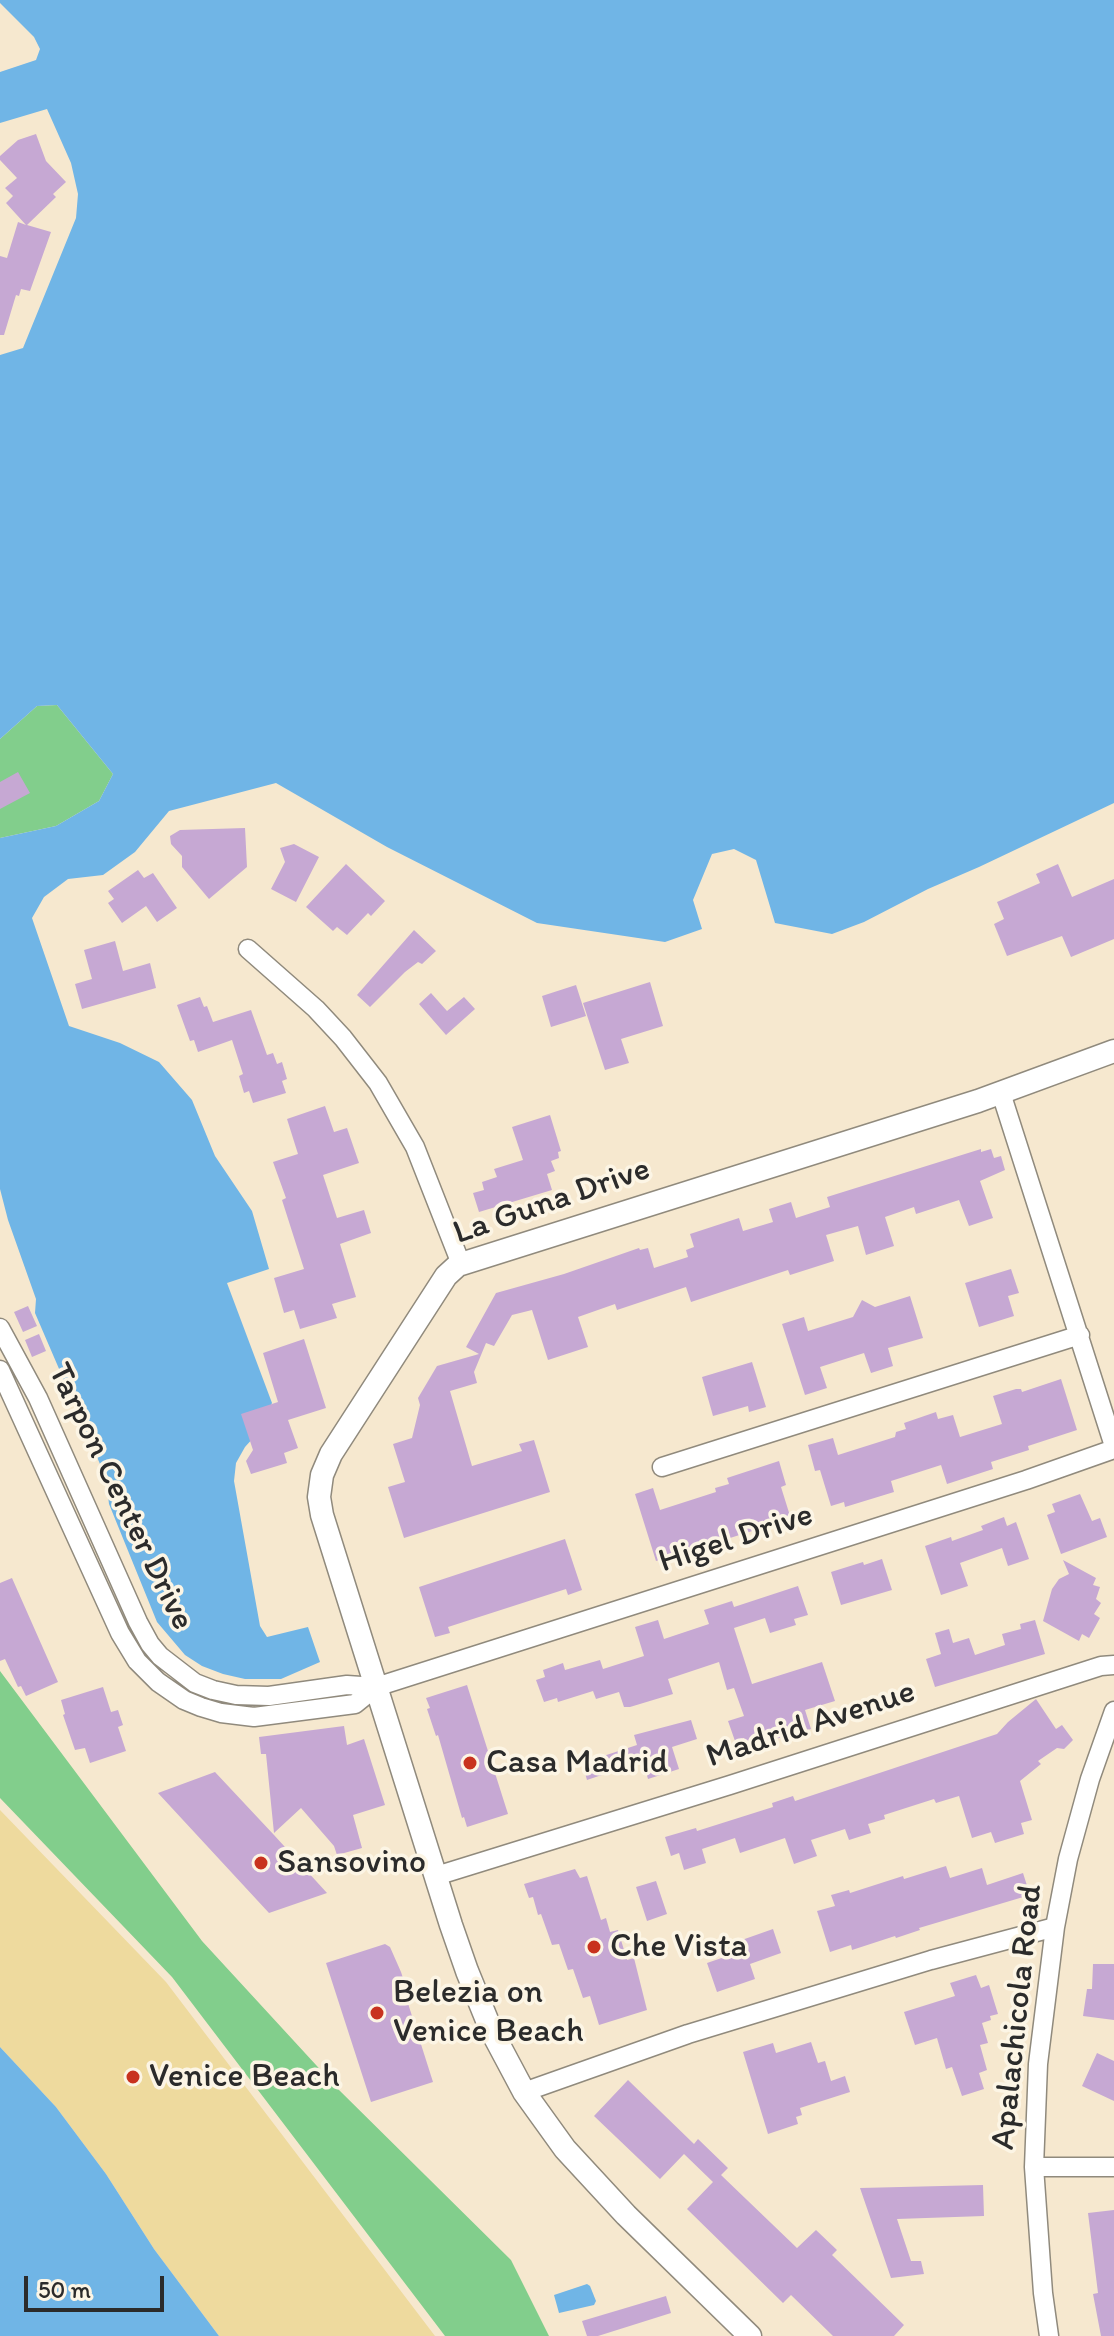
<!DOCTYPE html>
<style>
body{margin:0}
#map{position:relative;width:1114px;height:2336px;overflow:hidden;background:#f6e8cf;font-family:Itim,sans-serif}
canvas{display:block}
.scale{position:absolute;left:24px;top:2276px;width:140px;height:36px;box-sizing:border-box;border:4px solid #2b2b2b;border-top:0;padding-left:10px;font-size:24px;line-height:28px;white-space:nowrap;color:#2b2b2b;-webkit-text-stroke:6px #fcf5e5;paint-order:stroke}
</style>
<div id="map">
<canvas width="1114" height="2336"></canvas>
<div class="scale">50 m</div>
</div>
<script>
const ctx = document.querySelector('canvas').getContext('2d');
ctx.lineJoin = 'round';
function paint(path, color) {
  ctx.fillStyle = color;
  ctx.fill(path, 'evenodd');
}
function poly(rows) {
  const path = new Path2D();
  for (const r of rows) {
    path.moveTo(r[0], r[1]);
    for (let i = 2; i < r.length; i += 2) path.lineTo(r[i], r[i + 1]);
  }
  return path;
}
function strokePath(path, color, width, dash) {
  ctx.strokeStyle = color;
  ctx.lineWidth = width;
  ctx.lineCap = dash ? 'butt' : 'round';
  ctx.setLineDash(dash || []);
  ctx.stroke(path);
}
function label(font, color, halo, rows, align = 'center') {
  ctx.font = font + ' Itim,sans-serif';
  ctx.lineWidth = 7;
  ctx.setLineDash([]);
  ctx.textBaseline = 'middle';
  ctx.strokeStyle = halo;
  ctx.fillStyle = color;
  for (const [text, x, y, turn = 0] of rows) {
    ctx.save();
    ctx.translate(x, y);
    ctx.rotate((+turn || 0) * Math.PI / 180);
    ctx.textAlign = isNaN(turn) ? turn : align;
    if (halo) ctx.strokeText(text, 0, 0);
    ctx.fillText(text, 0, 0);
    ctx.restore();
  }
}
paint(poly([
 [57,705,113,774,99,801,56,826,0,838,0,739,37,706],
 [0,1671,202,1941,339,2090,511,2260,549,2336,445,2336,172,1977,0,1798]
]), '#82ce8c');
paint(poly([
 [0,1810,166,1982,435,2336,219,2336,154,2249,106,2174,56,2107,0,2047]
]), '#eeda9e');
paint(poly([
 [0,0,1114,0,1114,803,979,867,928,889,864,922,832,934,775,923,756,860,734,849,712,854,693,900,702,929,665,942,537,923,387,847,276,783,169,811,135,852,103,875,68,879,44,897,32,918,69,1026,120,1043,159,1062,192,1100,215,1156,252,1211,269,1269,227,1283,272,1403,254,1437,245,1447,236,1463,234,1481,260,1626,267,1637,308,1627,320,1662,281,1679,245,1679,223,1674,202,1666,185,1655,157,1622,109,1504,106,1478,35,1313,36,1299,8,1220,0,1189,0,838,56,826,99,801,113,774,57,705,37,706,0,739,0,355,23,348,76,218,78,194,71,163,47,109,0,123,0,72,36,60,40,49,34,37,0,3],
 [0,2047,56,2107,106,2174,154,2249,219,2336,0,2336],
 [587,2284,590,2286,596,2301,594,2305,559,2313,554,2295]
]), '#70b5e6');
paint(poly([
 [36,134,46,161,66,182,53,194,56,197,27,225,51,232,30,291,21,289,19,296,16,295,4,335,0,335,0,256,7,258,18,222,26,225,6,203,13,196,5,188,17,178,0,160,0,156,18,140],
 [18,772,30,793,0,809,0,782],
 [245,828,247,867,209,899,182,867,182,856,171,844,170,836,180,830],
 [294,844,319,857,296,902,271,889,285,862,280,848],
 [346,864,385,901,371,916,368,913,347,935,337,927,333,931,306,907],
 [1058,864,1072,897,1114,879,1114,939,1071,957,1062,936,1007,956,994,924,1004,919,997,902,1040,883,1036,874],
 [138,870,144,878,153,873,177,908,157,922,146,906,122,923,108,903,114,899,108,891],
 [414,930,436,951,422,964,418,962,405,972,370,1007,357,995],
 [115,941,123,971,150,963,156,988,82,1009,75,984,92,979,84,950],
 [650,982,663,1026,621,1039,629,1063,605,1070,583,1003],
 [576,985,586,1016,551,1027,542,996],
 [431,993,447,1011,464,997,475,1009,446,1035,419,1004],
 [200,997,204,1007,207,1006,213,1022,251,1010,267,1055,273,1053,277,1064,282,1062,287,1079,282,1081,286,1093,253,1103,249,1091,244,1093,239,1076,243,1074,232,1040,198,1052,194,1040,190,1041,177,1005],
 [325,1106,334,1132,347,1128,359,1163,323,1175,337,1218,364,1210,371,1233,340,1244,356,1297,332,1304,337,1318,300,1329,294,1310,284,1313,274,1278,304,1269,282,1200,286,1198,273,1162,298,1154,287,1119],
 [550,1115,561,1151,558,1152,559,1158,551,1161,555,1171,547,1174,552,1190,479,1212,473,1193,484,1190,482,1182,497,1177,494,1169,523,1160,512,1127],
 [981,1149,981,1152,991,1149,994,1158,1001,1156,1005,1170,980,1181,993,1218,969,1226,959,1200,916,1214,914,1207,885,1217,894,1246,866,1255,858,1226,826,1235,834,1261,790,1275,788,1270,691,1302,686,1287,617,1310,615,1304,578,1317,588,1347,548,1360,532,1310,512,1315,494,1346,486,1343,474,1372,477,1383,450,1391,472,1466,522,1451,519,1444,534,1440,550,1492,404,1538,388,1487,405,1482,393,1444,412,1438,420,1405,418,1398,437,1366,479,1354,466,1347,496,1293,564,1274,639,1248,640,1250,648,1248,654,1268,688,1257,686,1250,694,1247,690,1234,739,1218,743,1231,773,1222,769,1209,791,1202,796,1218,830,1207,827,1197],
 [1011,1269,1019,1293,1008,1296,1014,1316,979,1327,965,1283],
 [910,1296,923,1338,888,1348,893,1366,871,1373,864,1353,820,1367,827,1388,805,1395,782,1324,804,1317,808,1331,853,1317,862,1300,875,1307],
 [28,1306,37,1326,23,1332,14,1312],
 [39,1334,46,1351,32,1357,25,1340],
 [304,1339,326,1408,288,1420,298,1448,284,1453,287,1463,251,1474,246,1461,253,1450,241,1414,278,1402,263,1353],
 [752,1362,766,1407,749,1412,748,1406,713,1416,702,1377],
 [1061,1379,1077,1430,1028,1446,1029,1450,991,1462,993,1469,947,1484,941,1465,891,1481,894,1492,845,1507,844,1502,831,1506,820,1470,815,1471,808,1445,833,1438,838,1455,895,1437,896,1432,906,1429,904,1423,936,1412,938,1419,953,1415,960,1437,1002,1424,993,1396,1016,1389,1021,1389,1022,1392],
 [779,1461,786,1485,781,1487,791,1519,656,1561,635,1494,653,1488,660,1510,716,1492,715,1488,729,1484,727,1478],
 [1080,1494,1092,1521,1100,1518,1107,1537,1061,1554,1047,1515,1055,1512,1052,1504],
 [1004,1517,1007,1526,1016,1522,1029,1559,1008,1566,1002,1548,960,1563,968,1586,941,1595,925,1546,951,1537,952,1541,983,1530,981,1526],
 [565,1539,582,1590,568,1595,566,1589,448,1627,450,1633,435,1637,419,1587],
 [882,1559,892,1590,841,1605,831,1572,863,1562,864,1565],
 [1063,1560,1096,1578,1093,1585,1100,1587,1096,1599,1101,1603,1094,1614,1100,1618,1089,1638,1082,1634,1079,1641,1043,1621,1052,1589,1059,1579,1069,1574],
 [12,1578,58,1682,26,1696,21,1686,18,1687,5,1659,0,1661,0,1583],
 [798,1586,808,1615,794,1619,796,1625,770,1633,765,1618,734,1628,752,1684,822,1662,835,1701,805,1710,811,1729,747,1747,744,1738,735,1741,728,1721,744,1716,734,1688,727,1690,719,1662,668,1679,673,1694,630,1707,624,1707,619,1692,596,1699,593,1691,558,1702,557,1698,544,1702,536,1680,545,1677,543,1670,563,1663,565,1670,600,1660,603,1669,644,1656,635,1627,658,1620,664,1639,709,1624,704,1610,732,1601,734,1607],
 [1035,1620,1045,1654,935,1687,926,1659,941,1654,935,1633,949,1629,953,1643,969,1638,975,1655,1005,1645,1002,1634,1021,1629,1020,1624],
 [467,1685,508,1814,467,1827,464,1817,462,1818,438,1735,436,1736,427,1709,430,1708,426,1698],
 [103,1687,111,1712,118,1710,123,1725,118,1727,126,1751,90,1763,85,1748,75,1750,63,1715,65,1714,61,1700],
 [1036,1699,1056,1729,1062,1725,1073,1740,1064,1749,1057,1748,1038,1761,1041,1764,1020,1781,1032,1820,1021,1823,1024,1834,995,1843,991,1832,972,1838,959,1796,936,1803,934,1799,884,1815,885,1819,868,1824,871,1833,849,1840,845,1829,811,1840,817,1856,794,1864,785,1838,740,1853,735,1838,702,1849,706,1863,684,1870,679,1853,671,1856,665,1837,696,1828,697,1831,773,1807,772,1803,793,1796,795,1801,997,1734,1008,1722],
 [691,1720,697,1739,672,1747,679,1769,648,1779,643,1761,587,1780,582,1763,637,1745,634,1735],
 [344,1726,347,1745,364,1739,385,1805,353,1815,362,1848,337,1855,334,1846,301,1808,274,1833,266,1754,261,1754,259,1737],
 [215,1772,274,1835,327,1893,269,1913,158,1793],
 [946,1866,950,1878,982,1868,987,1885,1023,1873,1030,1895,919,1928,920,1930,896,1938,895,1936,852,1950,851,1945,830,1952,817,1911,835,1906,831,1895,849,1890,850,1893,903,1876,904,1879],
 [575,1869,580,1878,587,1876,601,1920,606,1918,610,1932,618,1930,627,1960,634,1958,647,2010,599,2025,590,1996,583,1998,573,1969,568,1970,559,1944,552,1945,541,1914,538,1915,533,1897,529,1898,524,1884],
 [656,1881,667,1914,647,1921,636,1887],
 [773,1929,781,1953,750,1964,755,1979,717,1992,707,1963,742,1951,739,1941],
 [385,1944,390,1947,401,1972,408,1993,405,1994,433,2082,371,2102,326,1963],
 [1093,1964,1114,1964,1114,2020,1083,2016,1087,1989,1092,1989],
 [976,1975,981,1988,989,1985,998,2014,990,2016,991,2020,982,2023,988,2043,980,2045,987,2070,979,2073,984,2089,962,2096,952,2067,946,2069,937,2038,915,2045,904,2012,955,1996,950,1983],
 [811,2042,818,2063,825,2061,831,2081,845,2076,850,2092,800,2108,802,2115,796,2117,798,2124,768,2134,743,2052,773,2043,776,2053],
 [1097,2053,1114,2061,1114,2101,1082,2086],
 [628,2080,694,2144,698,2139,728,2168,721,2175,797,2248,816,2230,837,2250,832,2255,904,2325,894,2336,833,2336,791,2295,783,2303,687,2209,713,2182,684,2154,660,2179,594,2116],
 [983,2185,984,2216,897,2219,911,2261,921,2261,924,2274,891,2278,860,2188],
 [1114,2210,1114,2336,1101,2336,1093,2294,1098,2293,1088,2213],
 [666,2296,671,2313,598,2336,587,2336,582,2321]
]), '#c6a8d3');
const minor = poly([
 [248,949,316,1009,343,1038,378,1083,415,1147,461,1264],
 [1001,1093,1114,1446],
 [0,1328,38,1398,138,1622,150,1644,160,1656,195,1683,213,1690,236,1695,269,1696,347,1685,376,1687,1026,1480,1114,1449],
 [0,1370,120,1633,137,1661,158,1682,184,1700,201,1707,221,1713,254,1717,355,1704,376,1687],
 [662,1467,1080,1335],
 [436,1876,730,1785,1101,1666,1114,1665],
 [524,2092,688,2034,931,1960,1055,1927],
 [1034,2167,1114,2167],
 [1049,2336,1043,2293,1034,2167,1038,2064,1055,1927,1068,1859,1090,1779,1114,1711]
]);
const tertiary = poly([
 [750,2336,626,2215,565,2149,524,2092,491,2030,467,1971,451,1925,322,1515,319,1497,322,1475,331,1454,446,1276,458,1265,978,1101,1114,1051]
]);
strokePath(minor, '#908a7d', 21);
strokePath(tertiary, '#908a7d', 25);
strokePath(minor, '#fff', 18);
strokePath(tertiary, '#fff', 22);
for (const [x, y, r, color] of [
 [470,1763,8,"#c8321e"],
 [261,1863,8,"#c8321e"],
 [594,1947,8,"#c8321e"],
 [377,2013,8,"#c8321e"],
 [133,2077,8,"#c8321e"]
]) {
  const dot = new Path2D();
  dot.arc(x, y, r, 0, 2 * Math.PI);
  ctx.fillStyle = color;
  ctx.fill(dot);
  strokePath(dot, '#fcf5e5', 3);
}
label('34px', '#2b2b2b', '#fcf5e5', [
 ["La Guna Drive",552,1202,-19],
 ["Tarpon Center Drive",120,1497,64],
 ["Higel Drive",736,1539,-18],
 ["Madrid Avenue",811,1725,-18],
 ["Apalachicola Road",1018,2017,-84]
]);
label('34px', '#2b2b2b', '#fcf5e5', [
 ["Casa Madrid",486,1763],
 ["Sansovino",277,1863],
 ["Che Vista",610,1947],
 ["Belezia on",393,1993],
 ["Venice Beach",393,2032],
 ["Venice Beach",149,2077]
], 'left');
</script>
